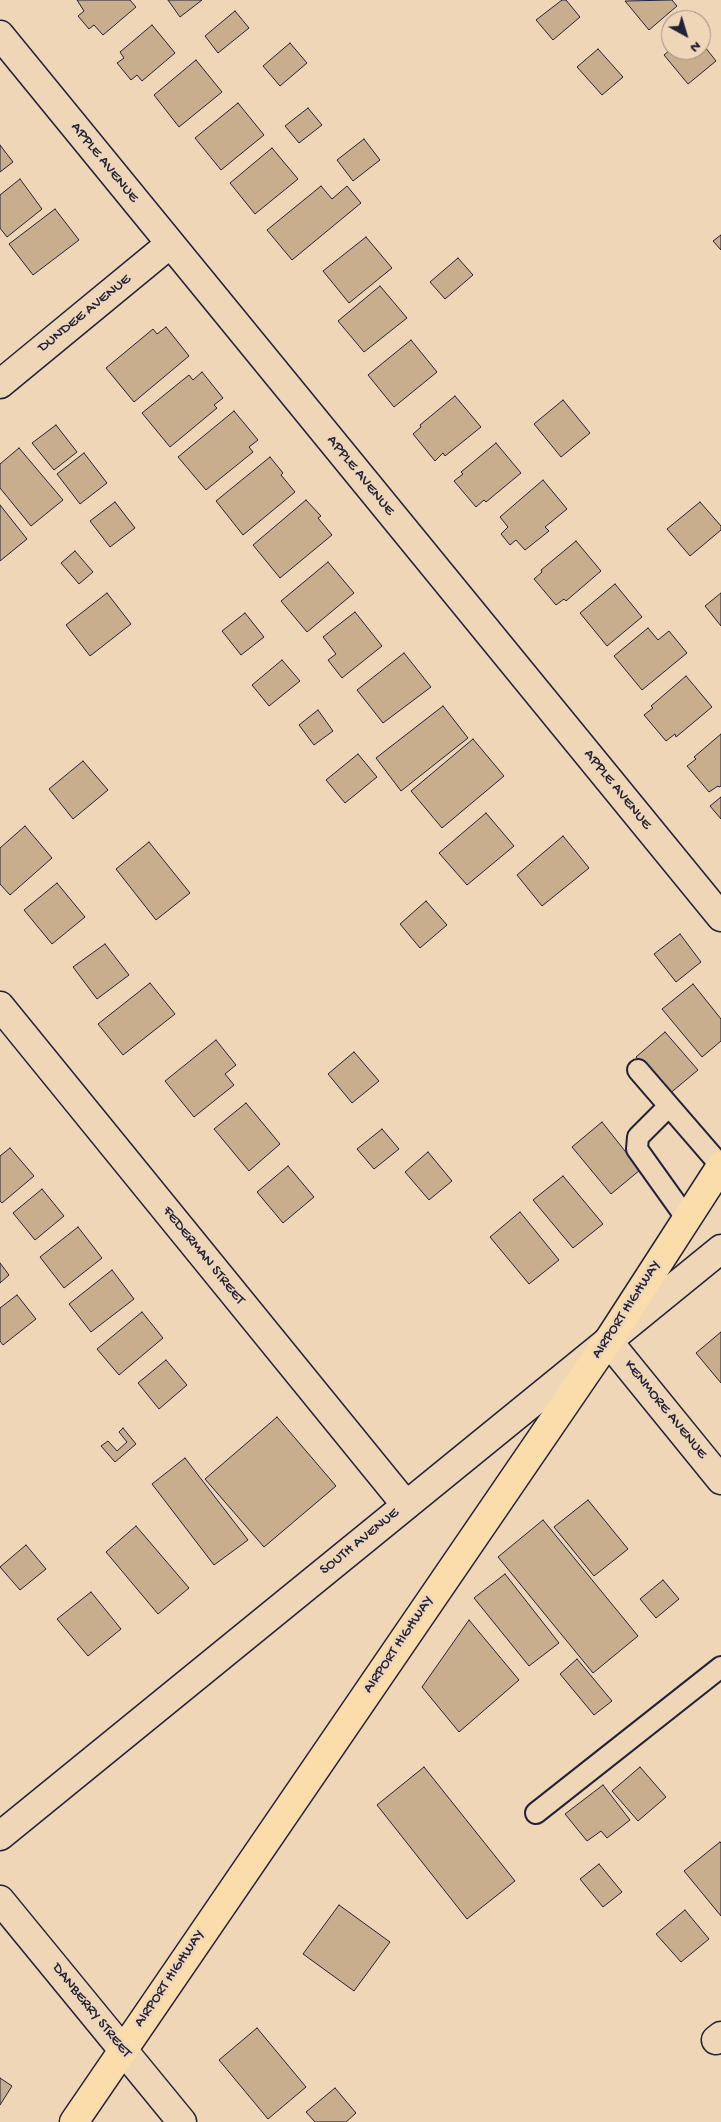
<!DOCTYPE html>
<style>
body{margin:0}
#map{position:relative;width:721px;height:2122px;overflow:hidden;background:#efd6b7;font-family:"Gochi Hand",sans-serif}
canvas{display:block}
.north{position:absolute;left:661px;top:10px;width:50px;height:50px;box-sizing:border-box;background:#efd6b7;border:1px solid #9d8e85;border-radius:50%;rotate:141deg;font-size:14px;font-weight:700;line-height:20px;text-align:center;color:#22223b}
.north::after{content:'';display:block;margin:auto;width:18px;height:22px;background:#22223b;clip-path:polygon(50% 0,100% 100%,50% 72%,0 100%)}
</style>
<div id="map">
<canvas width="721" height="2122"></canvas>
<div class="north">N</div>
</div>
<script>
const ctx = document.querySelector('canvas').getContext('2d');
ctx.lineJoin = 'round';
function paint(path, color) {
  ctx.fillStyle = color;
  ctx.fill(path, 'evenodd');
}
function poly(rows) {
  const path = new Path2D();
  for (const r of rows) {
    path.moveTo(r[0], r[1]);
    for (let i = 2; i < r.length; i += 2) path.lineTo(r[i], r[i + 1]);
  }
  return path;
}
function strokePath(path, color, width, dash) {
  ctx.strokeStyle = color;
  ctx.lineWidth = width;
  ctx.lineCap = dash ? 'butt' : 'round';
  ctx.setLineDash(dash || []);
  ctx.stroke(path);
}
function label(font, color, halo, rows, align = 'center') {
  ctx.font = font + ' "Gochi Hand",sans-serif';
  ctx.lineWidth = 5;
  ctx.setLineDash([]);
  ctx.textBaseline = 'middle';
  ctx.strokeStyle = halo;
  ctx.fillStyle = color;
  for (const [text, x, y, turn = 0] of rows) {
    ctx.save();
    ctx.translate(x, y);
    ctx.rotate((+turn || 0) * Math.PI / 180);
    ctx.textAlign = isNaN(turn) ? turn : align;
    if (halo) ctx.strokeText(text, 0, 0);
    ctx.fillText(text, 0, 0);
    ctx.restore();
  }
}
const building = poly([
 [130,0,136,7,103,35,94,25,89,29,78,16,84,11,77,0,130,0],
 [168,0,202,0,180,17,168,0],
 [562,0,566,0,580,17,553,40,536,20,562,0],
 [672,0,677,6,649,30,625,1,672,0],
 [235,11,249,28,218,53,205,36,235,11],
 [152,25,175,53,142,81,137,75,131,80,117,63,124,58,120,52,152,25],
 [701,42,716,61,688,84,664,55,671,49,701,50,701,42],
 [290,43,307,63,280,86,263,66,290,43],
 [598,49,623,77,602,95,577,67,598,49],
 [196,60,222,92,179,127,154,95,196,60],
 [238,103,264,135,221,170,195,138,238,103],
 [308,108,322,125,299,143,285,126,308,108],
 [364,139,380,160,353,181,337,160,364,139],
 [0,145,13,162,0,172,0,145],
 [272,148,298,179,255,214,230,183,272,148],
 [20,179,42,209,7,237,0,228,0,195,20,179],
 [321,186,332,199,347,186,361,203,292,260,267,230,321,186],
 [55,209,79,240,33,275,9,244,55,209],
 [721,235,721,250,713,241,721,235],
 [366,237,392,268,349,303,323,271,366,237],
 [458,258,473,275,445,299,430,282,458,258],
 [380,286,407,318,364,352,338,321,380,286],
 [166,327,189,356,134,402,106,368,153,329,157,334,166,327],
 [411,340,437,372,394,407,368,375,411,340],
 [202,372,223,398,214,405,217,408,170,447,142,413,189,375,193,380,202,372],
 [455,396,481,427,445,456,443,453,435,461,413,434,421,427,420,425,455,396],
 [563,400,590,433,561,457,534,424,563,400],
 [234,411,258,440,249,447,253,452,206,490,178,457,234,411],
 [56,425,77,452,54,470,32,443,56,425],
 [496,443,521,473,486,502,484,500,476,507,454,481,463,474,461,472,496,443],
 [19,448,63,500,31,526,0,488,0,464,19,448],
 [84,453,107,483,80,504,57,474,84,453],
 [270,457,283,473,281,475,295,492,243,535,216,501,270,457],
 [543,480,567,509,545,527,549,531,525,550,516,540,510,545,501,534,508,527,500,517,543,480],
 [306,500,321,516,318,518,332,535,280,578,253,545,306,500],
 [115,502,135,528,110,547,90,521,115,502],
 [700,502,721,526,721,530,690,556,667,529,700,502],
 [0,505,27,539,0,561,0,505],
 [576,541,601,571,566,601,564,599,556,605,534,579,542,572,541,570,576,541],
 [75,551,93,572,79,584,61,563,75,551],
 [328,562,354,593,307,632,281,601,328,562],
 [615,584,642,617,607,646,580,613,615,584],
 [107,593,131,624,90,656,66,625,107,593],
 [721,593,721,626,705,606,721,593],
 [355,612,382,646,342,678,328,660,336,654,323,637,355,612],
 [245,613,264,637,241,655,222,631,245,613],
 [648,628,658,640,669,631,687,653,642,690,614,656,648,628],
 [404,653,431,687,383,723,357,690,404,653],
 [282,660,300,681,269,706,252,685,282,660],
 [686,676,712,707,676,737,675,734,666,741,644,715,653,708,651,706,686,676],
 [443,706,468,738,401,791,376,758,443,706],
 [318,710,333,731,314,745,299,725,318,710],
 [721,734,721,786,719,787,718,786,709,792,687,766,696,759,694,757,721,734],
 [473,739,504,776,442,828,411,791,473,739],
 [358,754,377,777,345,803,326,780,358,754],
 [83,761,108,790,73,819,49,789,83,761],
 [721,797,721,819,710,806,721,797],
 [486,813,514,846,467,885,439,853,486,813],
 [25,826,52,858,10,895,0,884,0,848,25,826],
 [563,836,589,868,542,906,517,875,563,836],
 [149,842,190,893,156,920,116,869,149,842],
 [57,883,85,917,52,944,24,910,57,883],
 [426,901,447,925,420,948,400,924,426,901],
 [680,934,701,962,676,982,654,954,680,934],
 [105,944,129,975,97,999,73,967,105,944],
 [150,983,175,1014,123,1055,98,1024,150,983],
 [693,984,721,1019,721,1041,702,1057,662,1009,693,984],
 [665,1032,698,1070,668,1095,636,1057,665,1032],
 [216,1040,236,1065,225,1074,234,1085,194,1117,165,1081,216,1040],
 [354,1052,379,1081,352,1103,328,1074,354,1052],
 [246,1103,280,1144,249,1171,214,1129,246,1103],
 [602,1122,640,1170,611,1194,572,1147,602,1122],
 [382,1129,399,1149,374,1169,357,1149,382,1129],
 [10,1148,34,1176,2,1203,0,1201,0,1156,10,1148],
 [428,1152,452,1181,429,1200,405,1172,428,1152],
 [288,1166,314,1197,283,1223,257,1192,288,1166],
 [563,1176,603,1224,573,1248,533,1200,563,1176],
 [42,1189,64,1216,35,1240,13,1213,42,1189],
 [520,1212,559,1260,529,1284,490,1237,520,1212],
 [78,1227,102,1258,64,1288,40,1257,78,1227],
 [0,1263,9,1275,0,1283,0,1263],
 [112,1270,134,1299,91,1332,69,1304,112,1270],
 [17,1295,36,1319,3,1345,0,1341,0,1308,17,1295],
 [142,1312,163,1338,119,1375,97,1349,142,1312],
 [721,1332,721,1383,696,1353,721,1332],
 [166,1360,187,1385,159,1409,138,1383,166,1360],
 [277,1417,336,1486,264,1547,205,1479,277,1417],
 [123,1428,136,1444,115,1462,101,1446,108,1441,117,1451,127,1442,119,1432,123,1428],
 [185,1458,248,1540,214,1565,152,1484,185,1458],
 [588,1500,628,1549,594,1576,554,1527,588,1500],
 [543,1520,638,1636,593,1673,498,1557,543,1520],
 [136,1526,189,1588,158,1614,106,1552,136,1526],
 [26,1545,46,1569,20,1590,0,1567,26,1545],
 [505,1574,559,1643,529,1666,474,1598,505,1574],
 [663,1580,679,1599,656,1618,640,1599,663,1580],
 [91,1592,121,1629,88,1656,57,1619,91,1592],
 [469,1620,519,1680,459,1732,422,1687,469,1620],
 [577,1659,612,1701,594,1715,560,1674,577,1659],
 [424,1767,515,1881,467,1919,377,1805,424,1767],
 [640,1767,666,1797,638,1821,612,1791,640,1767],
 [603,1785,630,1820,607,1838,601,1831,587,1841,565,1814,603,1785],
 [720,1842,721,1843,721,1916,684,1871,720,1842],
 [599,1864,622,1892,603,1907,580,1879,599,1864],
 [339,1905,390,1942,354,1991,303,1954,339,1905],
 [685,1910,709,1939,681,1962,656,1934,685,1910],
 [257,2028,306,2087,268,2119,219,2060,257,2028],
 [0,2078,12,2086,0,2105,0,2078],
 [335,2088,356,2113,346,2122,315,2122,306,2112,335,2088]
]);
paint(building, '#c8ae8c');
strokePath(building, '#22223b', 1);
const service = poly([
 [638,1070,721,1166],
 [669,1106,638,1137,637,1149,687,1219],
 [536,1813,721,1667]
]);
const minor = poly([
 [0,35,721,917],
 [0,384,170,244],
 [0,1006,406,1505],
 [608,1341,721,1480],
 [0,1900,182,2122],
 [716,2040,721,2036]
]);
const tertiary = poly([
 [0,1836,721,1249]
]);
const primary = poly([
 [74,2122,608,1341,721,1166]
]);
strokePath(service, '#22223b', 24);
strokePath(minor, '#22223b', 31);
strokePath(tertiary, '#22223b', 31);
strokePath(primary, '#22223b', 31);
strokePath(service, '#efd6b7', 20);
strokePath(minor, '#efd6b7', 28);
strokePath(tertiary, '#efd6b7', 28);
strokePath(primary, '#fbddab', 28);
label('15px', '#22223b', '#efd6b7', [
 ["APPLE AVENUE",104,163,51],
 ["DUNDEE AVENUE",85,314,-39],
 ["APPLE AVENUE",360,476,51],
 ["APPLE AVENUE",617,790,51],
 ["FEDERMAN STREET",203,1256,51],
 ["AIRPORT HIGHWAY",627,1310,-57],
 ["KENMORE AVENUE",665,1410,51],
 ["SOUTH AVENUE",360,1542,-39],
 ["AIRPORT HIGHWAY",399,1645,-56],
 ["AIRPORT HIGHWAY",170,1979,-56],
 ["DANBERRY STREET",91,2011,51]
]);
</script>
